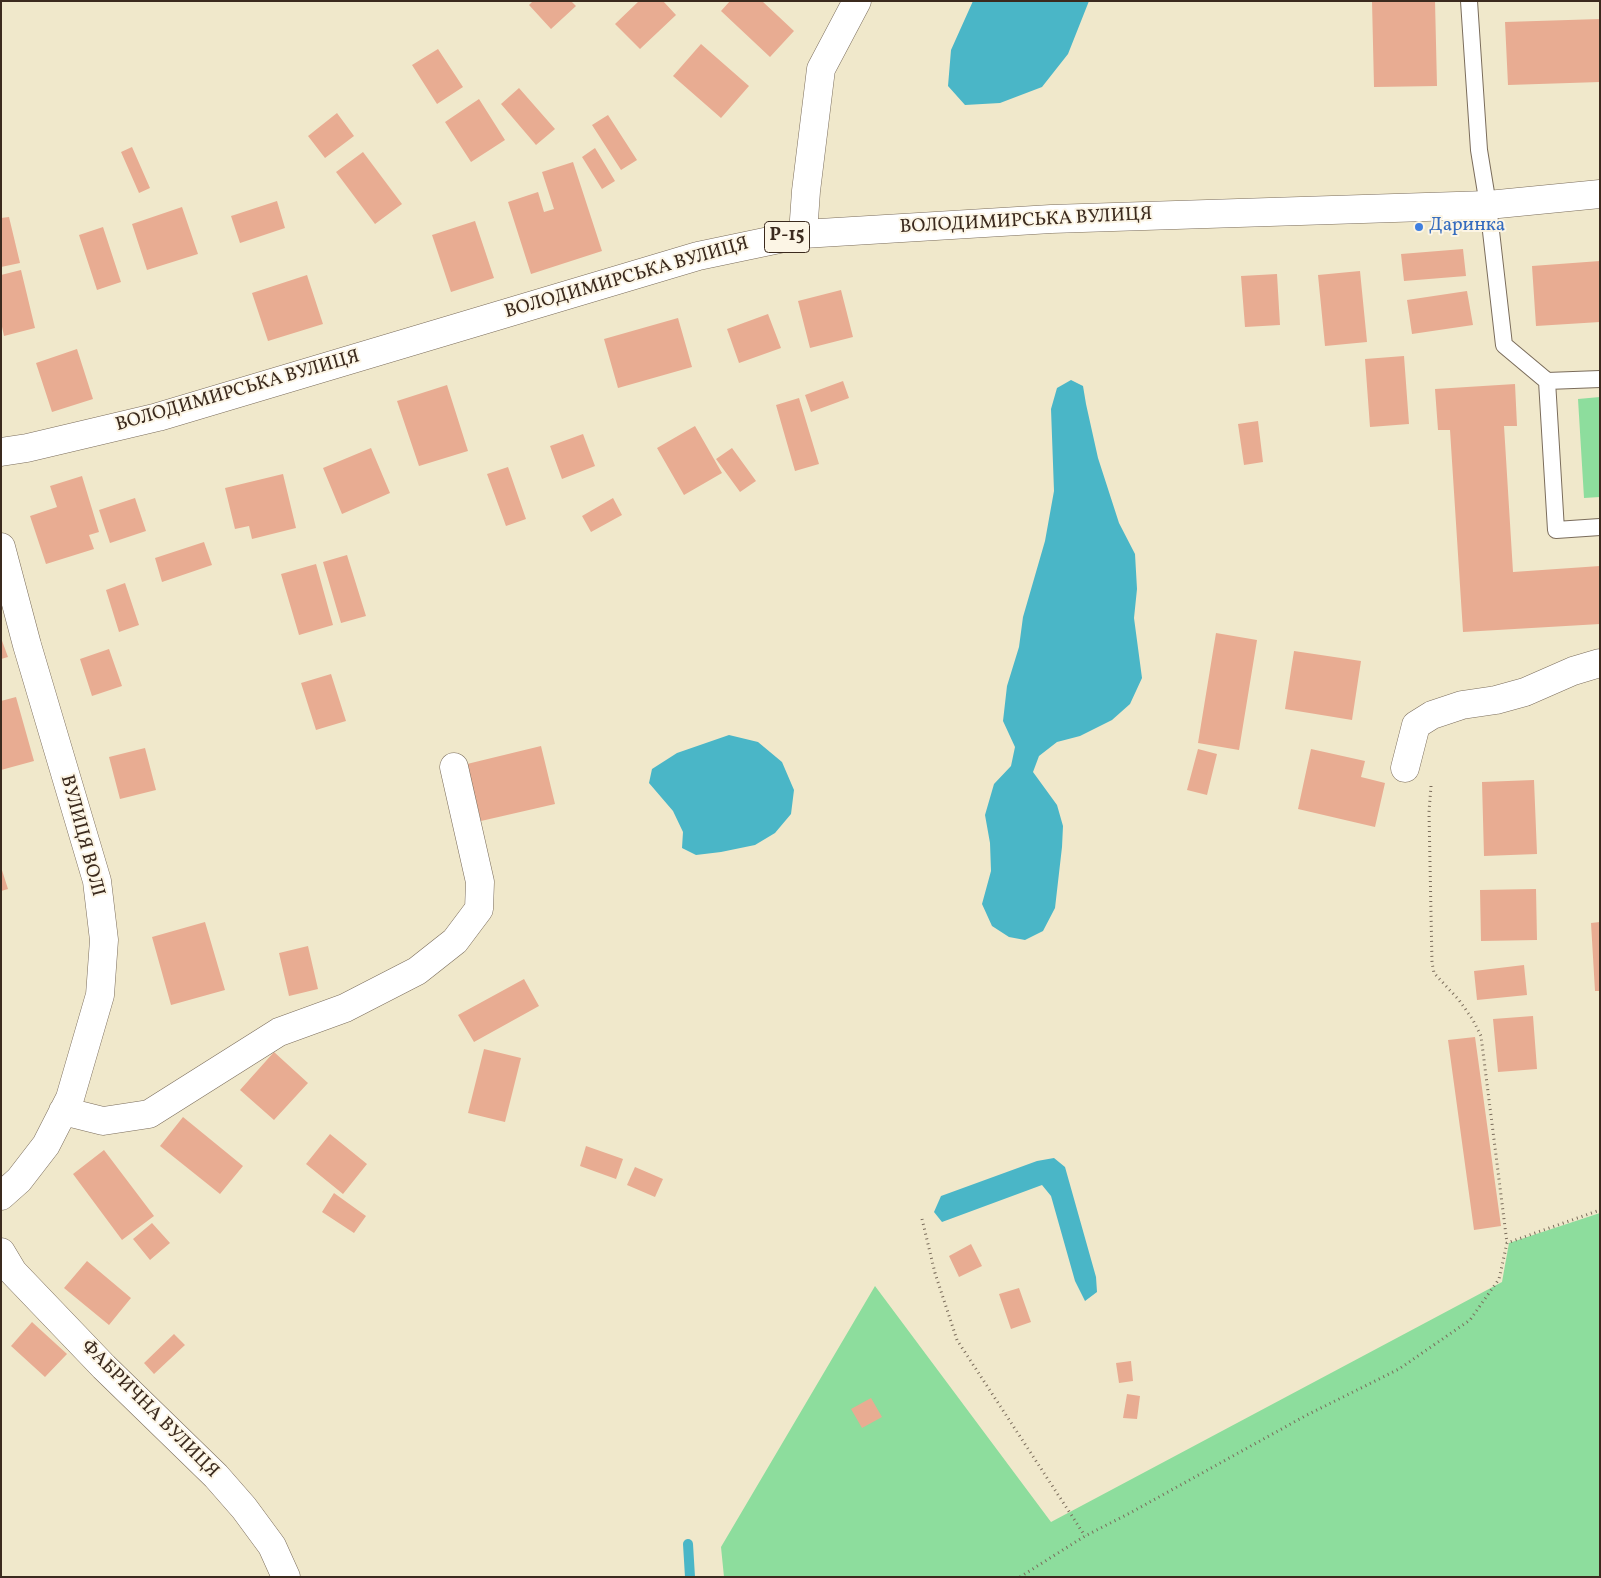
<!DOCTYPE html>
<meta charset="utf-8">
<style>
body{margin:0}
#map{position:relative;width:1601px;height:1578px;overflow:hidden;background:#f0e8cb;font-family:Vollkorn,serif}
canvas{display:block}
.frame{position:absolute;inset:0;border:2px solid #3b2a1e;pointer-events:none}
</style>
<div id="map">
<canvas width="1601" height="1578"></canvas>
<div class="frame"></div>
</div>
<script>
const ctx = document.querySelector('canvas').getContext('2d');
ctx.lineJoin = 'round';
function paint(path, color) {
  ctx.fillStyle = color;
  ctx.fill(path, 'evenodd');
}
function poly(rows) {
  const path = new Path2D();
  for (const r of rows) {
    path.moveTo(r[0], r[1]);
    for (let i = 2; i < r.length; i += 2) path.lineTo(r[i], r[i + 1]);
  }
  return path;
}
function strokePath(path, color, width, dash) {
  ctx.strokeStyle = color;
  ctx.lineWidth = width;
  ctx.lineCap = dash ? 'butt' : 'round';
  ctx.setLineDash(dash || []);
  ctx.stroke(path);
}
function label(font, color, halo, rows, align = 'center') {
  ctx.font = font + ' Vollkorn,serif';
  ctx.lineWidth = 4;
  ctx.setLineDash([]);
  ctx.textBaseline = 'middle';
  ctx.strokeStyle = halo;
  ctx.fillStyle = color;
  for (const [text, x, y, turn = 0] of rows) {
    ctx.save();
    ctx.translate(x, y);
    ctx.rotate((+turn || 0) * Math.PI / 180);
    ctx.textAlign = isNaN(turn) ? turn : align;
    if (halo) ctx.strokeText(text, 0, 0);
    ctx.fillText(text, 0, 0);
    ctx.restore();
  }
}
paint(poly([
 [1600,397,1600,497,1584,498,1578,399],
 [1600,1213,1600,1577,724,1577,721,1547,875,1286,1051,1522,1502,1282,1509,1243]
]), '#8ddd9d');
paint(poly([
 [973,1,1089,1,1068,54,1042,87,1000,103,965,105,948,86,951,50],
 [1071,380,1083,386,1086,404,1098,458,1119,523,1135,554,1137,589,1134,618,1142,678,1130,704,1112,720,1080,736,1057,742,1039,756,1033,772,1057,805,1063,826,1062,847,1055,908,1043,931,1025,940,1009,937,992,926,982,904,991,871,990,843,985,815,994,784,1011,766,1015,747,1003,721,1007,686,1019,647,1023,617,1045,541,1054,491,1051,409,1057,388],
 [729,735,758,742,782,762,794,790,791,814,775,833,755,845,721,852,696,855,682,848,683,832,673,811,649,783,652,769,677,753],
 [1054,1158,1065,1167,1096,1277,1097,1292,1085,1301,1075,1281,1051,1196,1042,1185,942,1222,934,1212,941,1196,1037,1161]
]), '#4ab6c7');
strokePath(poly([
 [688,1544,690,1577]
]), '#4ab6c7', 10);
paint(poly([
 [533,1,571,1,576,6,551,29,529,5],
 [639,1,663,1,676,15,640,49,615,24],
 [730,1,762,1,794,31,770,57,721,11],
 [1372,1,1435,1,1437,86,1374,87],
 [1600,19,1600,82,1508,85,1505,22],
 [701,44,749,86,721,118,673,76],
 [438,49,463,87,437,104,412,65],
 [519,88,555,129,536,145,501,104],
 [479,99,505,140,471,162,445,122],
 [337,113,354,136,325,158,308,136],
 [608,115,637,160,621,170,592,125],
 [132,147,150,188,139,193,121,152],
 [595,148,615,181,602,189,582,157],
 [363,152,402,204,375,224,336,172],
 [573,162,602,251,531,274,508,202,538,192,544,212,554,209,542,172],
 [277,201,285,228,240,243,231,216],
 [182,207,198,254,147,270,132,224],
 [9,217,20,263,1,267,1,218],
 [475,221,494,278,451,292,432,235],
 [103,227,121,282,97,290,79,235],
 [1463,249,1466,276,1404,281,1401,254],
 [1600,261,1600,322,1536,326,1532,266],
 [21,270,35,328,4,336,1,322,1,275],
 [1360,271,1367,342,1325,346,1318,275],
 [1277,274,1280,325,1245,327,1241,276],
 [307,275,323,324,268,341,252,293],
 [841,290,853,337,810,348,798,301],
 [1467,291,1473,325,1412,334,1407,300],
 [768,314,781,348,739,363,727,329],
 [678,318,692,367,618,388,604,339],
 [77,349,93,399,52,412,36,363],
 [1404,356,1409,424,1370,427,1365,359],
 [843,381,849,398,811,412,805,395],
 [1515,384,1517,426,1504,426,1513,572,1600,566,1600,624,1463,632,1450,430,1438,430,1435,389],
 [447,385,468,451,419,466,397,401],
 [799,398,819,464,795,471,776,405],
 [1258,421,1263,462,1244,465,1238,424],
 [695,426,722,473,684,495,657,448],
 [583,434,595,466,562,479,550,446],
 [371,448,390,493,342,514,323,468],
 [732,448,756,481,740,492,716,459],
 [508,467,526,519,506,526,487,474],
 [283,474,296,528,252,539,249,526,235,529,225,488],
 [82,476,99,532,89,535,94,549,46,564,30,516,57,507,50,486],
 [135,498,146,531,110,543,99,510],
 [613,498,622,515,591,532,582,516],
 [204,542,212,565,162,582,155,558],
 [347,555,366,616,341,623,323,562],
 [316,564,333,625,299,635,281,574],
 [125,583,139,625,119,632,106,590],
 [1216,633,1257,640,1239,750,1198,743],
 [1,638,8,657,1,659],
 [109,649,122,686,92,696,80,659],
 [1294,651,1361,661,1352,720,1285,709],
 [331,674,346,721,316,730,301,683],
 [16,697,34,761,1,770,1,701],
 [541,746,555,804,481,821,467,764],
 [145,748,156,790,120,799,109,757],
 [1198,749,1217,754,1207,795,1187,790],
 [1311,749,1365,761,1361,777,1385,783,1375,827,1298,809],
 [1534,780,1537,854,1484,856,1482,782],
 [1,867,8,889,1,891],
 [1536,889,1537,940,1481,941,1480,890],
 [205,922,225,990,171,1005,152,937],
 [1600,922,1600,991,1595,991,1591,923],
 [308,946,318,989,289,996,279,953],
 [1524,965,1527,995,1477,1000,1474,971],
 [524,979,539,1006,474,1042,458,1015],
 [1533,1016,1537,1069,1498,1072,1493,1019],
 [1475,1037,1501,1226,1474,1230,1448,1040],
 [484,1049,521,1058,505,1122,468,1113],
 [274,1052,308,1083,274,1120,240,1090],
 [183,1117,243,1166,220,1194,160,1146],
 [330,1134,367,1164,343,1194,306,1164],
 [586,1146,623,1159,616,1179,580,1166],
 [104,1150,154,1216,122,1240,73,1174],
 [635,1167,663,1179,655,1197,627,1185],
 [334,1193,366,1216,354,1233,322,1212],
 [152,1223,170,1243,150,1260,133,1239],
 [971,1244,982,1266,959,1277,949,1256],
 [87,1261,131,1298,109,1325,64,1288],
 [1019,1288,1031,1322,1011,1329,999,1294],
 [32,1322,67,1354,45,1377,11,1346],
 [174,1334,185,1345,154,1374,144,1363],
 [1131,1361,1133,1381,1119,1383,1116,1363],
 [1127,1394,1140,1396,1137,1419,1123,1418],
 [871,1398,882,1417,862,1428,851,1409]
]), '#e8ac92');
const lane = poly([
 [1469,1,1479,150,1488,205,1504,345,1547,381],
 [1600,379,1547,381,1556,530,1600,527]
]);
const street = poly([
 [803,234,806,191,821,69,857,1],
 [1,547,27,645,97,881,104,940,100,995,70,1098,46,1145,19,1180,1,1196],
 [1405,768,1416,725,1432,715,1462,705,1496,700,1525,692,1573,671,1600,663],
 [63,1111,103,1121,149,1114,279,1032,345,1008,417,971,455,941,479,909,480,882,454,767],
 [1,1252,13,1272,104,1367,216,1476,244,1508,272,1546,286,1577]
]);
const primary = poly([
 [1,452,27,448,158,417,698,256,803,234,1051,219,1488,205,1600,194]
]);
strokePath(lane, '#7a6c5b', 18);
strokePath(street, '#7a6c5b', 29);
strokePath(primary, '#7a6c5b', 29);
strokePath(poly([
 [1431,786,1429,812,1432,963,1434,973,1459,1000,1473,1020,1481,1036,1507,1243],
 [922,1219,935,1273,957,1340,1085,1536],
 [1020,1577,1085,1536,1130,1513,1305,1416,1399,1369,1470,1320,1499,1279,1507,1243,1600,1210]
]), '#7a6c5b', 3, [1, 4]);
strokePath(lane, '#fff', 16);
strokePath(street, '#fff', 28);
strokePath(primary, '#fff', 28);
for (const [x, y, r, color] of [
 [1419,227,5,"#3f7fe0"]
]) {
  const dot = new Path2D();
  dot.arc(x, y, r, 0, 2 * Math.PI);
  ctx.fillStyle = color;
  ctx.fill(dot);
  strokePath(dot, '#fcf5e5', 2);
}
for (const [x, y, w] of [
 [787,237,45]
]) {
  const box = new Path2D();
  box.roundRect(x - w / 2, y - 15.5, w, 31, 4);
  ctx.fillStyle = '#fcf5e5';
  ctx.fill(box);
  strokePath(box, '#3b2a1e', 1);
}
label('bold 18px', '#3b2a1e', null, [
 ["Р-15",787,237]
]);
label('19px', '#3b2a1e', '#fcf5e5', [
 ["ВОЛОДИМИРСЬКА ВУЛИЦЯ",1026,222,-3],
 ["ВОЛОДИМИРСЬКА ВУЛИЦЯ",627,279,-16],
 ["ВОЛОДИМИРСЬКА ВУЛИЦЯ",238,392,-16],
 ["ВУЛИЦЯ ВОЛІ",81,836,75],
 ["ФАБРИЧНА ВУЛИЦЯ",149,1410,45]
]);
label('19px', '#366cbe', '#fcf5e5', [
 ["Даринка",1429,227]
], 'left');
</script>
